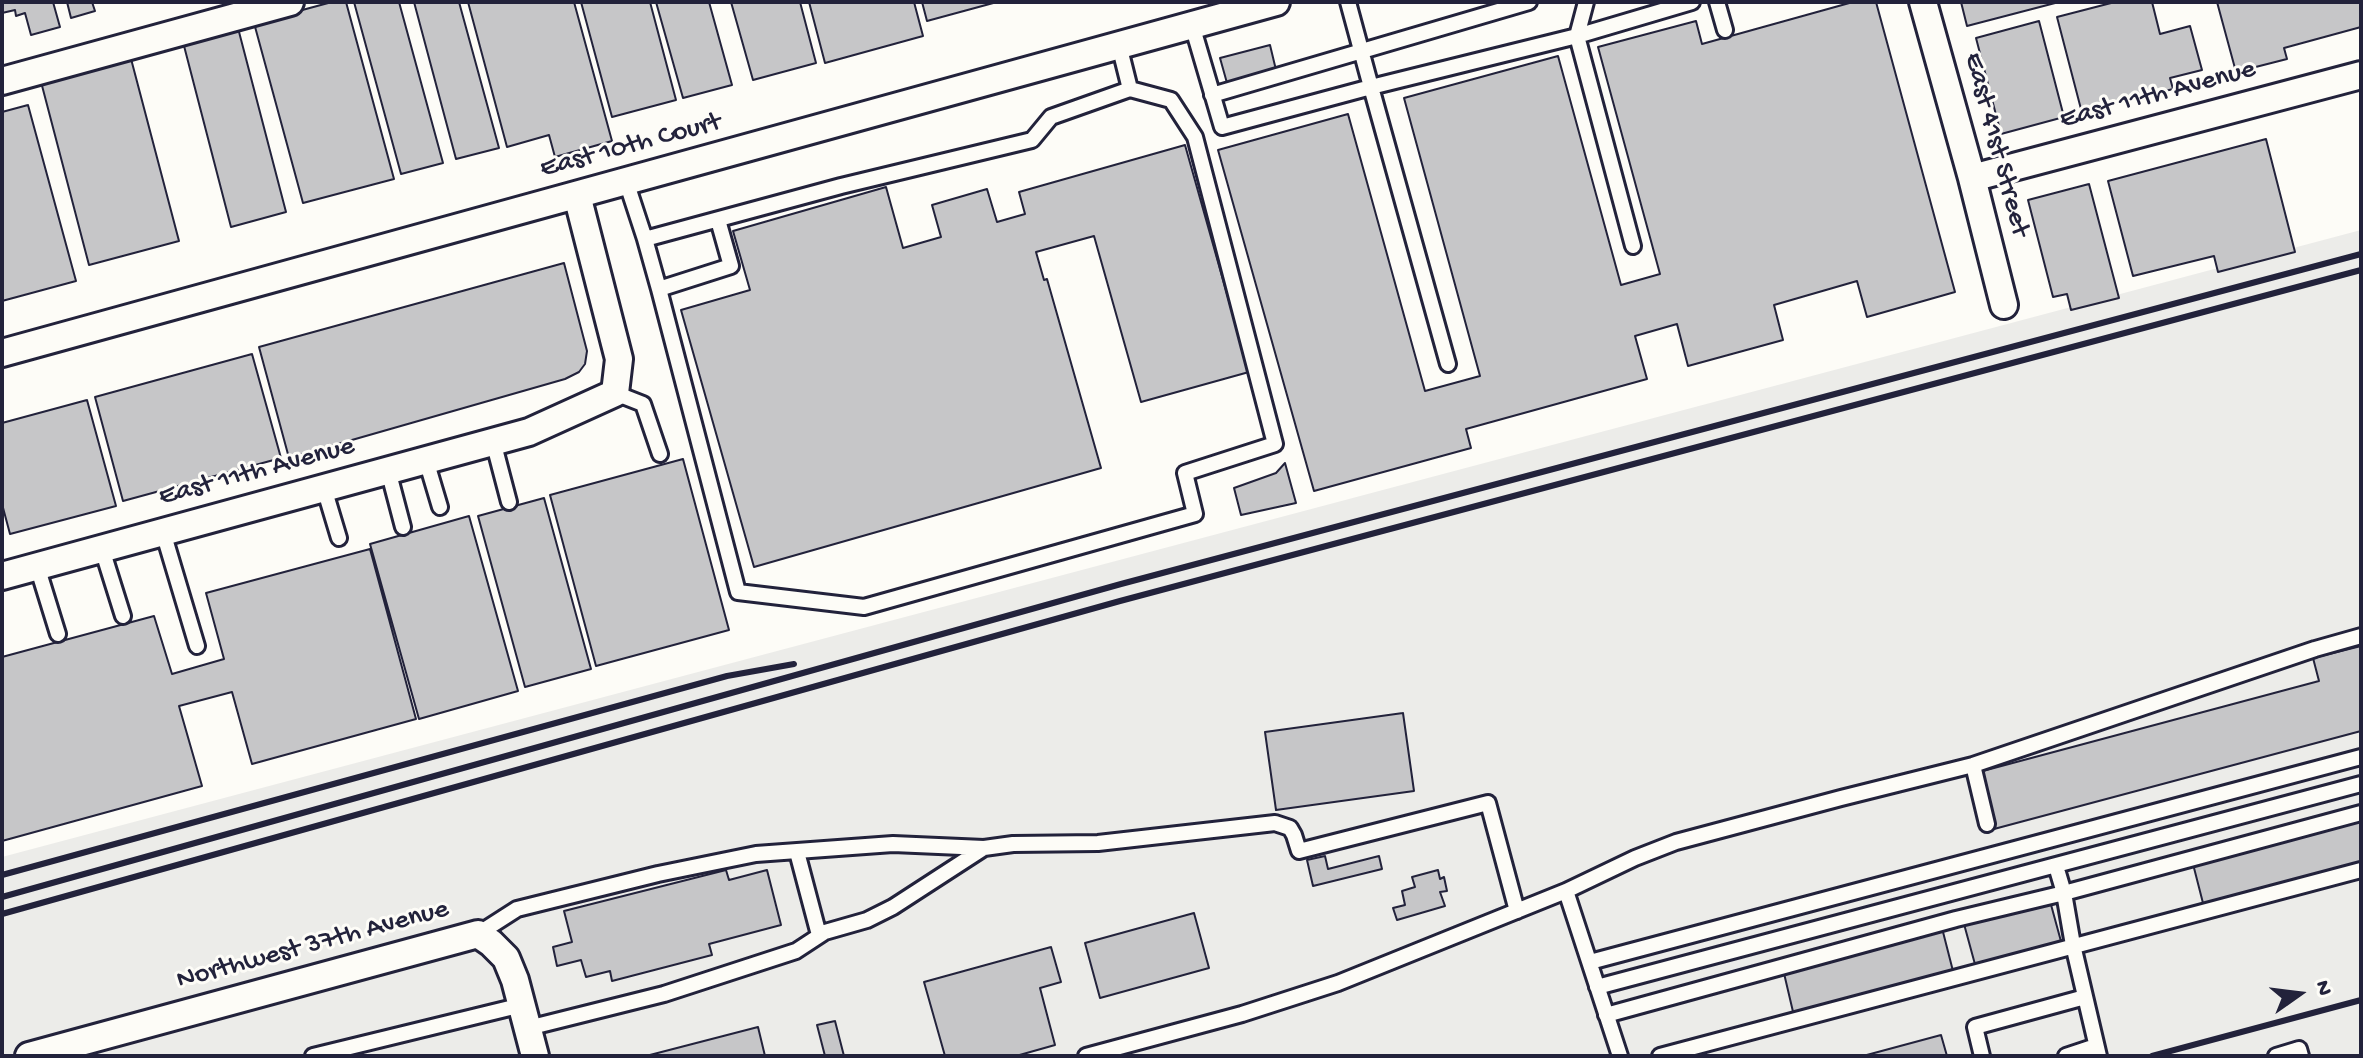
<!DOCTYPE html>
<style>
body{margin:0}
#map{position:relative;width:2363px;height:1058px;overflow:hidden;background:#fdfcf7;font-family:"Gochi Hand",sans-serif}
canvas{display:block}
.frame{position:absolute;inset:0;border:4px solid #22223b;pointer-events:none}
.north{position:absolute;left:2259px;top:954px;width:80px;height:80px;-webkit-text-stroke:6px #fdfcf7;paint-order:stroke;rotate:76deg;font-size:22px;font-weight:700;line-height:32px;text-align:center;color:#22223b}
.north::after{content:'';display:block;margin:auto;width:28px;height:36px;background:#22223b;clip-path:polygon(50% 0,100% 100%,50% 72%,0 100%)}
</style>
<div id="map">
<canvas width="2363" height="1058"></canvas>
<div class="frame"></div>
<div class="north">N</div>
</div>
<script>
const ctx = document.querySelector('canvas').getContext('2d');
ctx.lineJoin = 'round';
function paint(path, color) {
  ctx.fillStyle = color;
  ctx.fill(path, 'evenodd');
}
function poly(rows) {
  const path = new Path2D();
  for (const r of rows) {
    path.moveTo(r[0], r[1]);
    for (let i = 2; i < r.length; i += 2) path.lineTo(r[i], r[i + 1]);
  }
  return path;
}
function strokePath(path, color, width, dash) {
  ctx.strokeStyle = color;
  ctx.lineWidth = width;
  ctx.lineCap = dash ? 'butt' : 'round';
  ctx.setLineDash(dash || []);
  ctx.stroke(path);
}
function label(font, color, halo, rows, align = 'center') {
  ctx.font = font + ' "Gochi Hand",sans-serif';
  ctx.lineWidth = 6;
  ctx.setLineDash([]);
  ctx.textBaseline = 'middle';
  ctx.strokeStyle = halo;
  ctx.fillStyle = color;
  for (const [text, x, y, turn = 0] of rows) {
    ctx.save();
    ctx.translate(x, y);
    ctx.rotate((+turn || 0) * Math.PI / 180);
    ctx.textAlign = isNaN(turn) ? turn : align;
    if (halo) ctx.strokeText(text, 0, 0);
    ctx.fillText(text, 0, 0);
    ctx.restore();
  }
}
paint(poly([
 [2361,230,2361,1056,2,1056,2,857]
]), '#ecece9');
const building = poly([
 [2,2,53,2,60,27,31,35,25,13,16,16,15,10,2,13,2,2],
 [67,2,92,2,95,11,71,18,67,2],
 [332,2,346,2,394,179,303,203,254,23,332,2],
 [354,2,399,2,443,163,401,174,354,2],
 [414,2,459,2,499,148,456,159,414,2],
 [468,2,574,2,612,141,555,157,549,135,507,147,468,2],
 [581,2,650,2,676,100,612,117,581,2],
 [656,2,709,2,732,85,683,98,656,2],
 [731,2,800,2,816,63,753,80,731,2],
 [809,2,914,2,923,36,825,63,809,2],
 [922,2,997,2,927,21,922,2],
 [1853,2,1876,2,1955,292,1867,317,1857,281,1774,305,1783,340,1688,366,1677,324,1635,336,1647,379,1466,429,1471,448,1314,491,1218,150,1348,114,1425,391,1480,376,1404,98,1558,56,1621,285,1660,274,1598,47,1696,21,1702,44,1853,2],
 [1961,2,2059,2,1967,26,1961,2],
 [2115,2,2152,2,2160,34,2190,26,2202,70,2170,78,2173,89,2082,113,2057,17,2115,2],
 [2217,2,2361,2,2361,27,2284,48,2287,59,2236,72,2217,2],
 [2039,21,2064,117,2001,134,1976,38,2039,21],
 [238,28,286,212,231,227,183,42,238,28],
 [1270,45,1276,70,1227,83,1220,58,1270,45],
 [130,55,179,241,89,265,40,78,130,55],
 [28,105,76,281,2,301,2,112,28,105],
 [2266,139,2295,252,2218,272,2214,256,2133,276,2108,181,2266,139],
 [1185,145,1249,372,1141,402,1094,236,1036,252,1044,280,1047,279,1101,468,754,567,681,310,750,290,733,231,886,187,903,248,941,237,932,205,987,189,997,222,1025,214,1019,192,1185,145],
 [2089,184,2119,298,2071,310,2067,294,2053,297,2028,200,2089,184],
 [564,263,587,351,585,364,579,372,565,379,289,458,259,347,564,263],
 [252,354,281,458,123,501,95,397,252,354],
 [87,400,116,506,10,534,2,504,2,423,87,400],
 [683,459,729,630,596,666,550,495,683,459],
 [1285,463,1296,503,1241,515,1234,488,1276,473,1285,463],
 [544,498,591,669,525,687,478,516,544,498],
 [469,516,518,691,419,719,370,544,469,516],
 [370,549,416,719,252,764,232,692,179,706,202,786,2,841,2,657,154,616,172,674,224,659,206,593,370,549],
 [2361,646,2361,731,1994,829,1979,772,2319,681,2313,658,2361,646],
 [1403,713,1414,791,1276,810,1265,732,1403,713],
 [2361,821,2361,867,2204,907,2193,864,2361,821],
 [1325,856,1328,869,1379,856,1382,869,1313,886,1307,860,1325,856],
 [726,870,729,880,767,870,781,925,709,944,712,955,612,981,610,971,586,977,581,960,557,966,553,947,572,942,564,911,726,870],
 [1438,870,1440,879,1444,877,1447,891,1440,892,1445,906,1397,920,1393,908,1405,905,1402,891,1415,887,1412,877,1438,870],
 [2050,901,2062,945,1976,968,1964,924,2050,901],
 [1194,913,1209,968,1100,998,1085,943,1194,913],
 [1942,928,1954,975,1794,1016,1783,969,1942,928],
 [1051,947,1061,982,1040,988,1055,1045,1016,1056,945,1056,924,982,1051,947],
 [835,1021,844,1056,825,1056,817,1025,835,1021],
 [758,1027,765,1056,646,1056,758,1027],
 [1941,1035,1947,1056,1863,1056,1941,1035]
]);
paint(building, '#c6c6c8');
strokePath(building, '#22223b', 2);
const lane = poly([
 [1586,2,1577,36,1633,246],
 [1717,2,1725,30],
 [1192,25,1222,127,1371,87,1348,2],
 [1212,95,1529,2],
 [626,181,645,239,841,186,1032,140,1051,117,1130,89,1119,45],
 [645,239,659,289,731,266,718,220],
 [659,289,738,592,864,607,1195,514,1185,473,1275,444,1195,137,1171,100,1130,89],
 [1448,364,1371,87,1577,36,1692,2],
 [615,393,643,404,660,454],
 [493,441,509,502],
 [426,460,440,507],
 [388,470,403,527],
 [324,488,339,538],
 [163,532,197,646],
 [102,549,123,616],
 [37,566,58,634],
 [1973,765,1987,824],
 [797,852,819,935],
 [2056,866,2064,893,2073,945,2099,1056],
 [1566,891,1620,1056],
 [478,934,517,909,658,874,756,854,893,844,984,848,1013,844,1098,843,1275,823,1290,828,1294,835,1299,851,1488,803,1517,911],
 [1590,962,2361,757],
 [1597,987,2361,784],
 [1606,1015,1956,919,2064,893,2361,813],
 [528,1028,664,994,796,951,825,932,867,920,893,907,984,848],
 [313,1056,522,1005],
 [1086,1056,1242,1014,1338,983,1566,891,1635,858,1676,842,1841,798,1973,765,2315,649,2361,636],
 [1660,1056,2361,870],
 [1982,1056,1975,1027,2085,997],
 [2066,1056,2096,1046],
 [2276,1056,2299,1049,2301,1056]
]);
const street = poly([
 [1923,2,1972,178,2004,305],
 [2,81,290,2],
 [1972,178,2361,75],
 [2,353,1276,2],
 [2,576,529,432,615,393,619,359,577,195],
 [29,1056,478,934,491,943,506,958,515,980,535,1056]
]);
strokePath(lane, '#22223b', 20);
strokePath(street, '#22223b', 32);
strokePath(lane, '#fdfcf7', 14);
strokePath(street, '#fdfcf7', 26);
strokePath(poly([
 [2,875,727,676,794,664],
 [2,897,1121,584,2361,254],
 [2,914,1120,601,2361,270],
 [2152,1056,2361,1000]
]), '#22223b', 6);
label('28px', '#22223b', '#fdfcf7', [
 ["East 11th Avenue",2158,96,-15],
 ["East 41st Street",1995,145,75],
 ["East 10th Court",631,147,-15],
 ["East 11th Avenue",257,473,-15],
 ["Northwest 37th Avenue",313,946,-15]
]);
</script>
